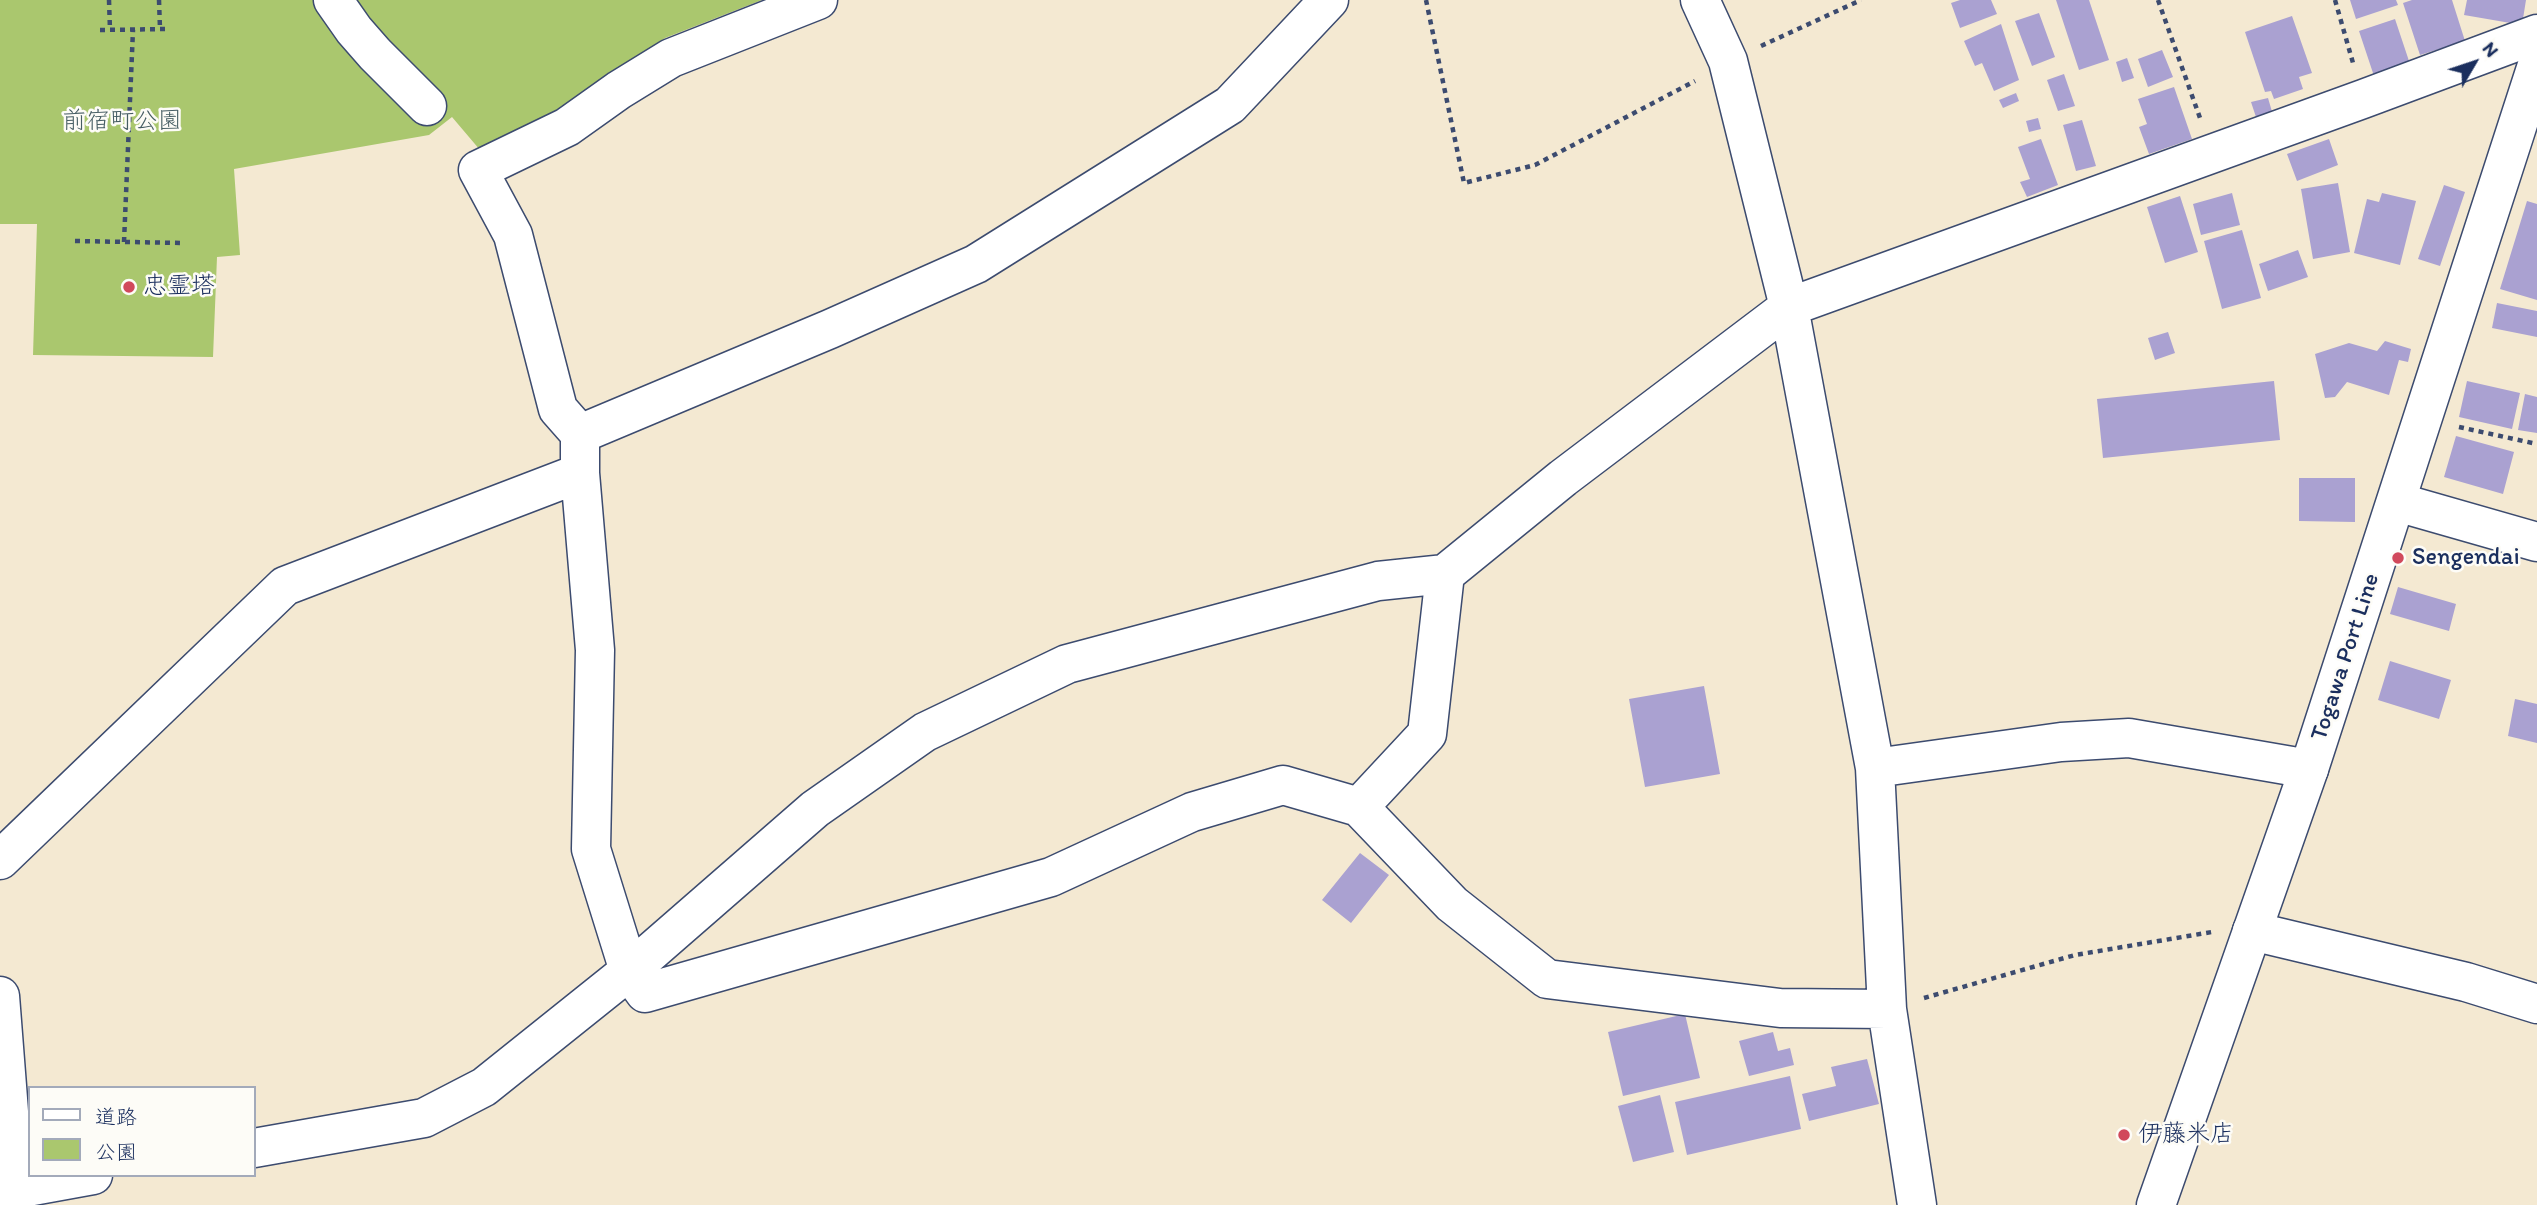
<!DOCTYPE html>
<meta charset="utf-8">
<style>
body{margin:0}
#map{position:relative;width:2537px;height:1205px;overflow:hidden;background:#f4e9d2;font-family:Itim,"Klee One",sans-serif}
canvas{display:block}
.legend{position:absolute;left:28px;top:1086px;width:228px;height:91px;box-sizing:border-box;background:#fdfcf7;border:2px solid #a3aaba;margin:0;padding:9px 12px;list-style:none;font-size:21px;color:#1b2f5e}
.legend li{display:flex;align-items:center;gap:14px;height:35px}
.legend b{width:35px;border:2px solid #a3aaba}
.north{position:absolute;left:2439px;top:28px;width:70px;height:70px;-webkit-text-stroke:5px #fdfcf7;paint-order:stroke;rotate:51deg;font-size:19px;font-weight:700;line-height:28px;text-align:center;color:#1b2f5e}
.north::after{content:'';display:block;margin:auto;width:24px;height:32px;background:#1b2f5e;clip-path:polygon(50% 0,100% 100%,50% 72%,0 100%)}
</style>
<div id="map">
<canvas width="2537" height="1205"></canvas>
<ul class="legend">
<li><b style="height:9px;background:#fff"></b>道路</li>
<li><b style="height:19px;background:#aac76e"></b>公園</li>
</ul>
<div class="north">N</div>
</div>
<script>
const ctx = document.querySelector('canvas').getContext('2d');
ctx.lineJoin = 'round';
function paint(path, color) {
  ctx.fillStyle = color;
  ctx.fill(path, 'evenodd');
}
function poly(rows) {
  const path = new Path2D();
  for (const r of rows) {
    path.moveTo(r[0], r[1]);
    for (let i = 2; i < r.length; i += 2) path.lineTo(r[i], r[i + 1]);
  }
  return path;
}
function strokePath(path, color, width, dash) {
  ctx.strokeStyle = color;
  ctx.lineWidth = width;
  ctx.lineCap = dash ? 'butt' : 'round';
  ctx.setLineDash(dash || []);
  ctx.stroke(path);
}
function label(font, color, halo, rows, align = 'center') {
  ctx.font = font + ' Itim,"Klee One",sans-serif';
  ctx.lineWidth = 5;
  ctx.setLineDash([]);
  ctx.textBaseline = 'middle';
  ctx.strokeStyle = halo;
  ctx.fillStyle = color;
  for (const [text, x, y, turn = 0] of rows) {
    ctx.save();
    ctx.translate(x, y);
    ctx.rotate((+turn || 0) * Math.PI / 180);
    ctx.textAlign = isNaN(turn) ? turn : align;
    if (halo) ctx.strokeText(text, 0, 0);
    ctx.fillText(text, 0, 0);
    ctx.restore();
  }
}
paint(poly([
 [0,0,762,0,665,38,558,112,480,150,452,117,429,135,234,169,240,255,217,257,213,357,33,355,37,224,0,224]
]), '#aac76e');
paint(poly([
 [1960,0,1991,0,1997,14,1960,28,1951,3],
 [2056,0,2089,0,2109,60,2079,70],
 [2350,0,2396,0,2398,5,2356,19],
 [2412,0,2452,0,2465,41,2420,55,2403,3],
 [2467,0,2526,0,2522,25,2464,15],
 [2039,13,2055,57,2032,66,2015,21],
 [2292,16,2312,73,2299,77,2303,89,2274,99,2271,91,2265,92,2245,32],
 [2395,19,2410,64,2374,76,2359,31],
 [2001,24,2019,80,1994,91,1982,63,1975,66,1964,41],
 [2162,50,2173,77,2148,87,2138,59],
 [2127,58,2134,78,2122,82,2116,62],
 [2064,74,2075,106,2058,111,2047,80],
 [2174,87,2192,139,2149,154,2139,127,2147,124,2138,99],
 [2016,93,2019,101,2003,108,1999,100],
 [2268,98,2273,115,2257,120,2251,102],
 [2038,118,2041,129,2029,132,2026,121],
 [2082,120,2096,166,2076,171,2063,125],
 [2041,139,2058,185,2027,197,2020,182,2030,179,2018,147],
 [2329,139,2338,165,2297,181,2287,154],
 [2338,183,2350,252,2313,259,2301,189],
 [2444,185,2465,192,2440,266,2418,259],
 [2232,193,2240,225,2201,235,2193,204],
 [2382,193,2416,201,2400,265,2354,253,2367,199,2379,202],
 [2180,196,2198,252,2165,263,2147,207],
 [2527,201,2537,204,2537,300,2500,289],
 [2242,230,2261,298,2222,309,2204,241],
 [2298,250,2308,277,2268,291,2259,264],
 [2497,303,2537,311,2537,337,2492,328],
 [2168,332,2175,353,2155,360,2148,338],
 [2385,341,2411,349,2408,362,2399,360,2389,395,2347,382,2335,397,2325,398,2315,354,2349,343,2377,351],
 [2274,381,2280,440,2103,458,2097,399],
 [2467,381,2520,393,2512,429,2459,417],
 [2525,394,2537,397,2537,433,2518,430],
 [2456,436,2514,452,2503,494,2444,477],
 [2299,478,2355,478,2355,522,2299,521],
 [2398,587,2456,604,2449,631,2390,614],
 [2390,661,2451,680,2439,719,2378,700],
 [1704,686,1720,774,1645,787,1629,699],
 [2515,699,2537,704,2537,743,2508,736],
 [1360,853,1389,875,1351,923,1322,900],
 [1685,1014,1700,1078,1623,1096,1608,1032],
 [1773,1032,1778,1051,1790,1048,1794,1065,1749,1076,1739,1041],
 [1867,1059,1879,1104,1809,1121,1802,1094,1836,1086,1831,1067],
 [1790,1076,1801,1129,1687,1155,1675,1102],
 [1660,1095,1674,1152,1633,1162,1618,1106]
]), '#aaa1d1');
const minor = poly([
 [333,0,354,30,375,54,427,106],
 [1700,0,1728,61,1789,307,1875,768,1887,1009,1917,1205],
 [580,434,558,409,513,235,478,170,567,127,619,90,671,58,818,0],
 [580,473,595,650,591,849,629,971,645,993,1051,877,1192,812,1283,785,1359,807,1452,904,1547,979,1780,1008,1887,1009],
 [2397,502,2537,542],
 [1875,768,2061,742,2129,738,2309,769],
 [1359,807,1427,734,1445,574],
 [0,860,285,586,580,473,580,434,830,329,976,264,1230,105,1329,0],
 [2252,931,2466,982,2537,1004],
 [0,996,15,1189],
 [254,1148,424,1118,484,1087,629,971,815,809,925,732,1067,664,1378,581,1445,574,1563,478,1789,307,2363,99,2537,34],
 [0,1192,93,1175]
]);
const major = poly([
 [2156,1205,2309,769,2537,65]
]);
strokePath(minor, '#3c4b6f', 41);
strokePath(major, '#3c4b6f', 41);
strokePath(poly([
 [109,0,110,30],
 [159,0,160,29],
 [1426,0,1464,183,1535,165,1695,81],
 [2158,0,2200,118],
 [2335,0,2353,63],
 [100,30,167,29],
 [1761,46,1861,0],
 [75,241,183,243],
 [124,242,133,30],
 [2459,427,2537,444],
 [1924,998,2075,955,2212,932]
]), '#3c4b6f', 4.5, [5, 5]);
strokePath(minor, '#fff', 38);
strokePath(major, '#fff', 38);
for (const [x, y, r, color] of [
 [129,287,7,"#d1495b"],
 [2398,558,7,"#d1495b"],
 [2124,1135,7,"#d1495b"]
]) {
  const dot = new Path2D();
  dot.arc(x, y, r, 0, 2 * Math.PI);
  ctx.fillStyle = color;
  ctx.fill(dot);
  strokePath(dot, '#fdfcf7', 2.5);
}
label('24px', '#465d63', '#fdfcf7', [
 ["前宿町公園",122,122]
]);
label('24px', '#1b2f5e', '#fdfcf7', [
 ["忠霊塔",143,287],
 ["Sengendai",2412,558],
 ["伊藤米店",2138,1135]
], 'left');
label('24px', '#1b2f5e', '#fdfcf7', [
 ["Togawa Port Line",2346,657,-72]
]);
</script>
